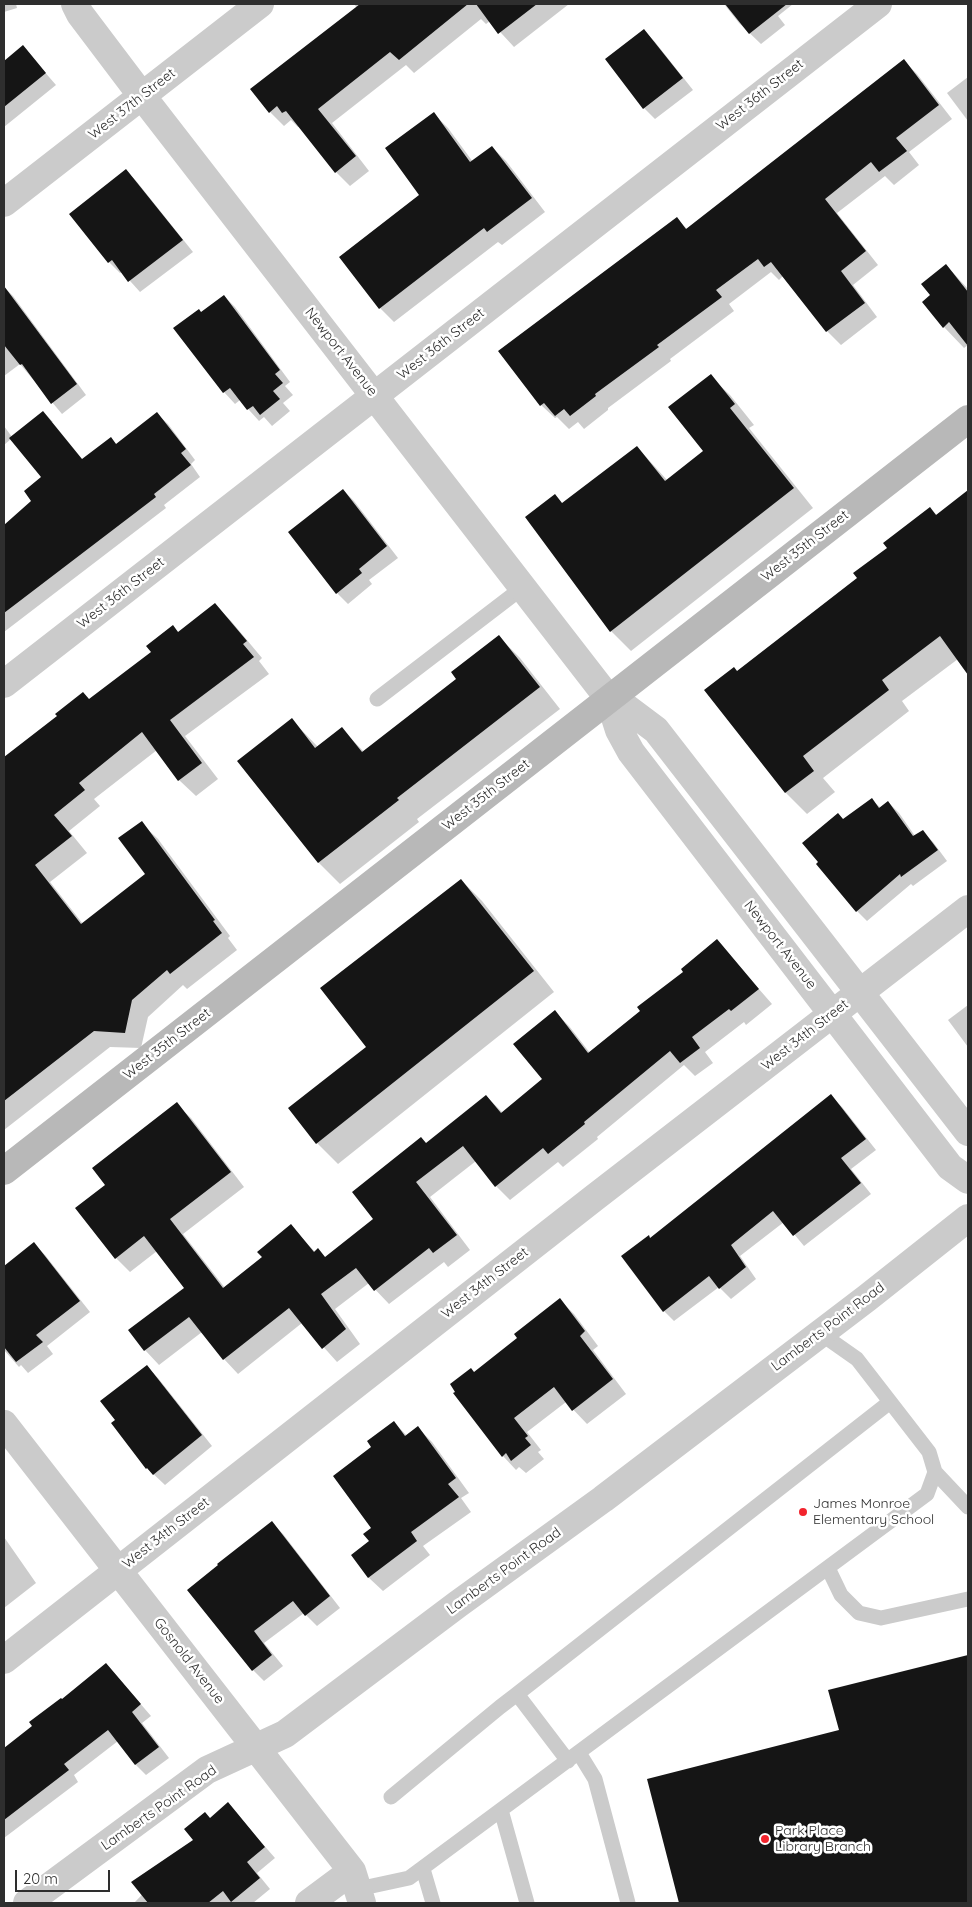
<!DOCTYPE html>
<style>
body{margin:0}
#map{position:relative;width:972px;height:1907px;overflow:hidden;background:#fff;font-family:Quicksand,sans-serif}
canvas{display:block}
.frame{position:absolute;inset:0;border:5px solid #2e2e2e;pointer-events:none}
.scale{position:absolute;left:15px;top:1870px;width:95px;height:22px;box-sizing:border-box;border:2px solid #2e2e2e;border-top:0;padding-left:6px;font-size:15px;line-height:18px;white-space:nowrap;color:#2e2e2e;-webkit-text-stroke:4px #fff;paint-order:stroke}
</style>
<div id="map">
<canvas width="972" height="1907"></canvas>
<div class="frame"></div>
<div class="scale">20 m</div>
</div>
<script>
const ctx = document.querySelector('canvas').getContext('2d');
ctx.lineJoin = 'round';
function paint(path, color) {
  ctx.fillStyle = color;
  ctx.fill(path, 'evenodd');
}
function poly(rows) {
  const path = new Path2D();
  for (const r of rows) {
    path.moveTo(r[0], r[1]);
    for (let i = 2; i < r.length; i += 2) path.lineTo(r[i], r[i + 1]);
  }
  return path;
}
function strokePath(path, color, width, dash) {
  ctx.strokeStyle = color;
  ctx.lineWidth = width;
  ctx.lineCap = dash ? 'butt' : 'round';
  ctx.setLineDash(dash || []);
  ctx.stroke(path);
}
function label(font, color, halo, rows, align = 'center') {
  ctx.font = font + ' Quicksand,sans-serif';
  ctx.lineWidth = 5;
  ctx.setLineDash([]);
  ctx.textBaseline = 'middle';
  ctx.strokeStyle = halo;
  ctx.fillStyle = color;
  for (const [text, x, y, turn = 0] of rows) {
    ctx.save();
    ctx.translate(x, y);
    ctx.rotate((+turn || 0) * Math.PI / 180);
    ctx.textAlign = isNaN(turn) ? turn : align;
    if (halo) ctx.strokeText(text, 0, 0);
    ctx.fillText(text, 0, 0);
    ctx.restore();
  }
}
paint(poly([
 [4,4,16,4,17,8,4,12],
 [354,4,569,4,514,47,490,21,486,24,481,19,414,73,406,65,332,123,369,171,350,186,336,172,299,126,298,127,291,120,284,126,270,112,357,8],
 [724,4,793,4,778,16,785,25,761,44,739,23],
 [644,31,655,42,693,90,655,119,644,108],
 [23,47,56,85,4,127,4,62],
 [904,61,917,74,952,119,909,152,919,165,894,185,885,176,837,213,878,265,853,285,877,317,841,345,827,331,783,276,779,280,771,272,729,304,734,311,670,359,671,361,608,408,608,410,584,429,578,422,569,429,557,417,555,418,541,405,677,219,688,230],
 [968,77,968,121,947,93],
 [434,114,448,128,473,162,492,147,506,161,545,212,502,245,498,242,394,322,380,308,340,257,421,195],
 [126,170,137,182,193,252,140,292,122,272,120,273,109,262,71,214],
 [946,265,968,289,968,345,964,348,944,327,931,295],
 [4,287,13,296,86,395,62,414,20,364,4,376],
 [224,296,235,307,290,382,285,386,293,395,283,403,290,411,272,426,264,417,259,421,240,400,235,404,224,392,174,328,202,313],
 [710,376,730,395,754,425,749,428,813,508,631,651,611,631,637,447,667,480,705,451],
 [43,412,53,422,51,422,85,464,111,438,117,445,157,414,168,424,195,460,191,464,200,477,164,505,166,508,4,632,4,526,33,501,43,477,11,439,4,445,4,426,12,437],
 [343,490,354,501,398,558,369,580,372,584,348,604,337,593],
 [968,491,968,669,958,659,902,701,909,711,823,778,835,792,807,814,786,793,706,690,738,672,858,579,930,509,937,515],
 [215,605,231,621,262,658,259,661,269,674,185,736,218,779,196,796,179,780,157,750,94,799,100,806,69,831,87,853,50,882,83,924,146,874,141,823,158,839,230,936,228,938,237,950,187,989,183,985,148,1017,141,1048,110,1047,4,1130,4,759,58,716,89,700,152,652,173,627,179,633],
 [499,637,520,658,560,709,417,819,419,822,340,884,319,863,239,761,292,720,318,747,342,729,364,752,458,679],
 [872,800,881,808,888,802,899,813,915,836,922,831,933,842,947,861,913,886,911,884,867,921,857,911,844,820],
 [461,880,482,901,554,992,338,1164,317,1143],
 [717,941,772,1004,746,1025,744,1022,705,1052,713,1063,695,1076,684,1065,597,1137,598,1139,563,1167,558,1162,510,1200,496,1186,476,1161,430,1197,470,1250,448,1267,444,1262,389,1304,369,1283,335,1309,360,1344,337,1362,302,1323,238,1374,224,1359,202,1332,159,1365,145,1350,186,1288,157,1251,130,1272,116,1258,106,1185,176,1104,191,1118,244,1187,183,1234,225,1288,263,1257,291,1226,315,1252,318,1250,326,1258,375,1219,427,1144,486,1096,503,1113,544,1080,555,1012,569,1026,590,1053,642,1011],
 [968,1005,968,1047,948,1020],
 [831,1096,842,1107,876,1150,851,1169,871,1194,804,1246,784,1222,740,1256,756,1279,731,1299,719,1287,674,1321,664,1311,651,1239],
 [34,1244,45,1255,90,1312,47,1346,53,1354,28,1373,21,1365,19,1367,4,1350,4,1267],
 [560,1300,574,1314,598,1346,593,1350,626,1394,587,1424,566,1402,527,1432,541,1450,538,1452,544,1459,526,1473,519,1467,516,1470,503,1456,474,1373,519,1339],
 [147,1367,158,1378,212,1446,165,1485,147,1468,117,1421],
 [394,1422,407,1436,418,1428,432,1442,469,1493,461,1498,471,1512,423,1546,430,1555,383,1591,369,1578,352,1555,371,1541,373,1528,373,1448],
 [272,1523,283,1534,340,1608,317,1626,304,1613,264,1643,283,1666,264,1681,253,1670,189,1590],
 [4,1537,36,1583,4,1608],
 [968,1656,968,1903,680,1903,648,1780,841,1731,830,1691],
 [106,1664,151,1716,142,1723,169,1758,146,1775,136,1765,118,1741,74,1775,78,1782,4,1838,4,1750],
 [228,1804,275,1858,257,1873,270,1889,253,1903,134,1903,195,1840,210,1819]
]), '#0003');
paint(poly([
 [360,4,468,4,399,60,390,52,318,109,356,156,335,173,286,111,282,113,277,106,269,113,250,89],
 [476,4,537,4,498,34],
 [725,4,787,4,749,34],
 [644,29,683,78,643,109,605,59],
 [23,45,46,73,4,107,4,61],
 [904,59,939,105,896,138,907,151,879,172,871,162,825,199,866,251,841,271,865,303,826,332,771,262,764,267,758,259,716,290,722,297,657,345,659,347,595,394,596,396,570,416,564,409,555,416,544,403,540,406,498,351,677,217,686,229],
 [434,112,470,162,492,146,532,198,487,232,484,228,379,309,339,257,419,195,385,148],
 [126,169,183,240,128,282,112,260,108,263,69,214],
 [946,264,968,292,968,346,949,322,943,328,922,302,930,295,921,284],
 [4,286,77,384,51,404,22,364,20,365,4,345],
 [224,295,280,370,275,374,283,383,273,391,280,399,260,415,253,406,247,410,230,388,223,393,173,328,199,309,201,312],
 [711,374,735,404,730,408,794,488,610,632,525,517,555,494,562,503,637,446,665,481,703,451,668,407],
 [43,411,82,459,111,437,116,444,157,412,186,449,181,453,191,465,154,494,156,497,4,613,4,525,31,501,24,491,41,477,9,438],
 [343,489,387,546,359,569,362,573,336,594,288,532],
 [968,490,968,675,940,636,882,680,889,690,803,756,814,771,785,793,704,690,734,667,737,671,857,578,853,573,887,548,883,543,930,507,936,515],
 [215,603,247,641,243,644,254,657,170,720,202,763,178,781,142,732,79,783,85,790,54,815,72,836,35,865,81,924,145,874,118,838,142,821,215,920,213,921,222,933,170,974,167,970,132,1000,125,1033,94,1031,4,1101,4,757,57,716,55,714,83,692,89,699,151,652,146,646,173,625,178,632],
 [499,635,540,687,397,798,399,800,318,863,237,761,292,718,315,748,342,727,362,752,456,679,451,672],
 [872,798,879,808,888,801,913,836,923,830,938,850,901,877,900,874,856,912,816,864,818,862,802,843,838,813,843,819],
 [461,879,534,971,316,1144,288,1108,366,1047,320,988],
 [717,939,759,989,731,1011,729,1009,692,1037,700,1048,680,1063,670,1051,584,1122,585,1124,548,1154,543,1148,495,1187,463,1146,416,1182,457,1235,433,1253,429,1248,374,1291,356,1268,321,1294,346,1329,322,1349,289,1308,223,1360,189,1317,144,1351,128,1330,184,1288,144,1236,115,1259,75,1208,105,1185,92,1168,177,1102,231,1172,170,1219,223,1288,262,1257,257,1252,291,1224,314,1252,318,1248,325,1257,373,1219,352,1192,421,1137,426,1143,486,1095,501,1113,542,1079,513,1044,555,1010,588,1053,640,1011,637,1007,683,972,681,969],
 [831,1094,866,1139,841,1158,861,1183,793,1236,773,1211,731,1245,746,1267,719,1289,709,1276,663,1312,621,1256,649,1235,650,1238],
 [34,1242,80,1301,36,1335,43,1342,16,1362,4,1347,4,1266],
 [560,1298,585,1331,580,1336,613,1379,572,1411,554,1387,514,1418,528,1436,525,1438,531,1445,511,1461,506,1453,502,1457,453,1393,455,1392,450,1384,471,1368,474,1372,517,1338,514,1334],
 [147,1365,202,1435,153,1475,147,1468,146,1469,111,1423,115,1420,100,1401],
 [394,1421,405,1436,418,1426,456,1478,448,1484,459,1497,411,1532,417,1541,368,1578,351,1555,369,1541,363,1534,371,1528,333,1476,371,1447,367,1441],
 [272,1521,330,1596,305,1616,293,1601,254,1631,272,1655,252,1671,187,1590,218,1565,217,1564],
 [968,1655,968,1903,679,1903,647,1779,839,1730,828,1690],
 [106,1663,141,1704,132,1712,159,1747,135,1765,108,1730,64,1764,69,1770,4,1820,4,1748,32,1726,29,1722,61,1698,62,1699],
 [228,1802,265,1847,247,1862,260,1878,231,1902,223,1891,208,1903,148,1903,131,1882,193,1840,184,1829,205,1812,210,1818]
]), '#151515');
strokePath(poly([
 [377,699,522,588],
 [935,1472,968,1507],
 [828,1568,841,1595,859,1613,881,1618,968,1599],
 [579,1753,595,1779,628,1903],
 [568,1761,517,1694,890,1402],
 [391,1797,500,1707,517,1694],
 [501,1810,527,1903],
 [423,1869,433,1903],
 [358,1889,409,1878,927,1494,935,1472,929,1452,857,1359,820,1333]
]), '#cbcbcb', 15);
strokePath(poly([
 [75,4,80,14,142,96,609,699,619,730,631,752,950,1167,968,1180],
 [4,203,260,4],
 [4,684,878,4],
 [609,699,628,709,656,730,968,1132],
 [4,1424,352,1871,362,1903],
 [4,1660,594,1198,968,909],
 [27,1903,207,1770,285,1734,458,1604,603,1499,867,1298,968,1218],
 [309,1903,352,1871]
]), '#cbcbcb', 28);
strokePath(poly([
 [4,1171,968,419]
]), '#b8b8b8', 28);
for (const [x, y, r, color] of [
 [803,1512,5,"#f2242d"],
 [765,1839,5,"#f2242d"]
]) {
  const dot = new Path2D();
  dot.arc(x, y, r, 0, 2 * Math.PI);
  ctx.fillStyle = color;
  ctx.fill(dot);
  strokePath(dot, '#fff', 2);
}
label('14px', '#2e2e2e', '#fff', [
 ["West 36th Street",760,95,-38],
 ["West 37th Street",132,104,-38],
 ["West 36th Street",441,344,-38],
 ["Newport Avenue",341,352,52],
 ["West 35th Street",805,546,-38],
 ["West 36th Street",121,593,-38],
 ["West 35th Street",486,795,-38],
 ["Newport Avenue",780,945,52],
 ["West 34th Street",805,1035,-38],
 ["West 35th Street",167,1044,-38],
 ["West 34th Street",485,1283,-38],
 ["Lamberts Point Road",828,1327,-37],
 ["West 34th Street",166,1533,-38],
 ["Lamberts Point Road",504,1571,-36],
 ["Gosnold Avenue",189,1661,52],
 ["Lamberts Point Road",159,1808,-35]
]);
label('14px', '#2e2e2e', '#fff', [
 ["James Monroe",813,1504],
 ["Elementary School",813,1520],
 ["Park Place",775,1831],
 ["Library Branch",775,1847]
], 'left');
</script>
